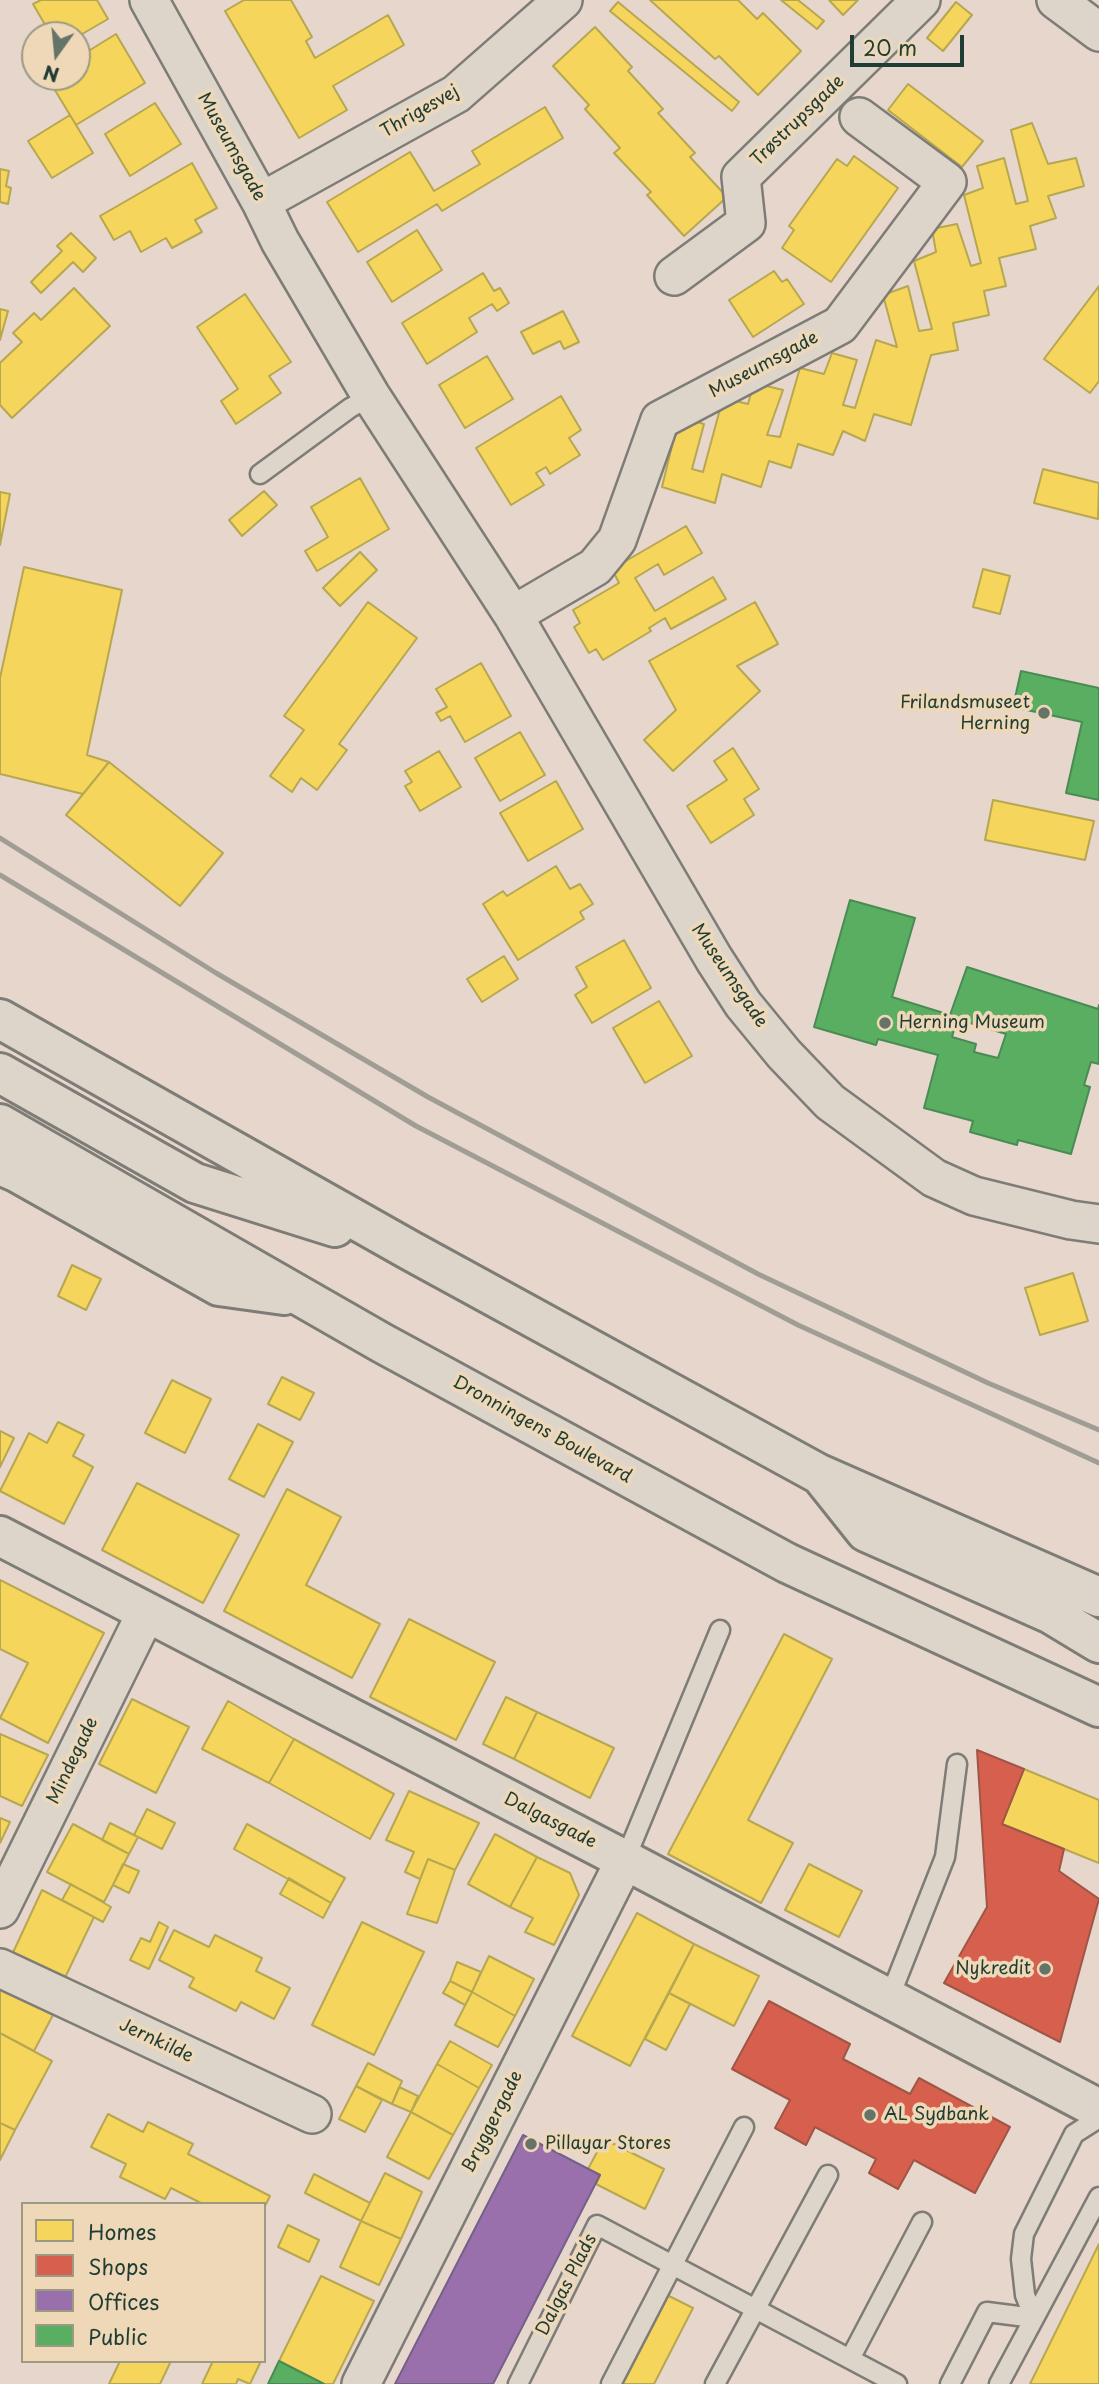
<!DOCTYPE html>
<meta charset="utf-8">
<style>
body{margin:0}
#map{position:relative;width:1099px;height:2384px;overflow:hidden;background:#e6d6cc;font-family:"Playpen Sans",sans-serif}
canvas{display:block}
.legend{position:absolute;left:21px;top:2202px;width:245px;height:161px;box-sizing:border-box;background:#efd8b8;border:2px solid #9c9a83;margin:0;padding:9px 12px;list-style:none;font-size:21px;color:#1f3d34}
.legend li{display:flex;align-items:center;gap:14px;height:35px}
.legend b{width:35px;border:2px solid #9c9a83}
.north{position:absolute;left:21px;top:21px;width:70px;height:70px;box-sizing:border-box;background:#efd8b8;border:2px solid #9c9a83;border-radius:50%;rotate:195deg;font-size:19px;font-weight:700;line-height:28px;text-align:center;color:#1f3d34}
.north::after{content:'';display:block;margin:auto;width:24px;height:32px;background:#657369;clip-path:polygon(50% 0,100% 100%,50% 72%,0 100%)}
.scale{position:absolute;left:850px;top:35px;width:114px;height:32px;box-sizing:border-box;border:4px solid #1f3d34;border-top:0;padding-left:9px;font-size:21px;line-height:24px;white-space:nowrap;color:#1f3d34;-webkit-text-stroke:5px #efd8b8;paint-order:stroke}
</style>
<div id="map">
<canvas width="1099" height="2384"></canvas>
<ul class="legend">
<li><b style="height:19px;background:#f6d55c"></b>Homes</li>
<li><b style="height:19px;background:#d6604d"></b>Shops</li>
<li><b style="height:19px;background:#9970ab"></b>Offices</li>
<li><b style="height:19px;background:#5aae61"></b>Public</li>
</ul>
<div class="north">N</div>
<div class="scale">20 m</div>
</div>
<script>
const ctx = document.querySelector('canvas').getContext('2d');
ctx.lineJoin = 'round';
function paint(path, color) {
  ctx.fillStyle = color;
  ctx.fill(path, 'evenodd');
}
function poly(rows) {
  const path = new Path2D();
  for (const r of rows) {
    path.moveTo(r[0], r[1]);
    for (let i = 2; i < r.length; i += 2) path.lineTo(r[i], r[i + 1]);
  }
  return path;
}
function strokePath(path, color, width, dash) {
  ctx.strokeStyle = color;
  ctx.lineWidth = width;
  ctx.lineCap = dash ? 'butt' : 'round';
  ctx.setLineDash(dash || []);
  ctx.stroke(path);
}
function label(font, color, halo, rows, align = 'center') {
  ctx.font = font + ' "Playpen Sans",sans-serif';
  ctx.lineWidth = 7;
  ctx.setLineDash([]);
  ctx.textBaseline = 'middle';
  ctx.strokeStyle = halo;
  ctx.fillStyle = color;
  for (const [text, x, y, turn = 0] of rows) {
    ctx.save();
    ctx.translate(x, y);
    ctx.rotate((+turn || 0) * Math.PI / 180);
    ctx.textAlign = isNaN(turn) ? turn : align;
    if (halo) ctx.strokeText(text, 0, 0);
    ctx.fillText(text, 0, 0);
    ctx.restore();
  }
}
const homes = poly([
 [41,0,97,0,108,19,77,37,51,35,33,4,41,0],
 [244,0,291,0,312,37,306,41,315,58,388,15,404,45,333,86,347,110,299,138,225,11,244,0],
 [650,0,738,0,757,19,763,13,801,51,758,95,719,56,715,59,650,0],
 [781,0,798,0,824,21,817,29,781,0],
 [829,0,858,0,843,15,829,0],
 [618,2,739,102,732,111,610,11,618,2],
 [956,2,972,15,943,51,927,38,956,2],
 [595,27,632,67,628,71,663,109,658,113,695,153,690,157,727,197,684,236,647,195,651,192,614,153,620,148,585,109,589,105,553,66,595,27],
 [116,34,145,83,76,125,47,77,77,77,77,58,116,34],
 [908,84,983,141,962,167,888,110,908,84],
 [155,103,181,144,130,176,105,134,155,103],
 [545,107,563,138,442,211,437,204,358,252,327,202,410,152,434,191,480,164,472,151,545,107],
 [70,115,93,153,52,178,28,141,70,115],
 [1032,123,1048,164,1076,158,1084,186,1048,196,1056,218,1030,226,1036,249,999,258,1006,286,984,291,989,315,953,323,958,350,931,355,911,425,874,414,865,441,843,431,833,455,798,444,791,468,769,461,761,487,722,474,715,503,662,487,679,417,704,424,692,469,703,472,723,398,748,404,754,383,783,390,767,435,780,437,800,368,824,374,832,353,857,360,843,405,855,408,876,340,897,347,883,295,908,286,919,331,932,329,914,261,936,252,932,229,957,224,971,266,981,263,964,195,983,188,977,166,1004,158,1016,204,1028,201,1011,130,1032,123],
 [854,156,898,188,831,282,782,248,794,230,789,226,837,159,847,166,854,156],
 [192,163,217,208,195,220,202,232,172,248,166,238,141,252,130,231,114,240,100,216,192,163],
 [0,169,9,171,6,186,11,188,8,204,0,202,0,169],
 [417,230,442,270,392,302,367,262,417,230],
 [71,233,96,258,83,272,73,262,41,293,31,282,62,251,57,246,71,233],
 [774,271,782,282,787,279,804,304,753,337,729,300,774,271],
 [483,273,494,291,500,288,509,303,497,311,492,304,469,318,477,332,427,364,402,323,483,273],
 [1099,286,1099,381,1090,393,1044,359,1099,286],
 [74,288,110,326,12,418,0,405,0,363,22,342,13,333,34,313,41,320,74,288],
 [245,294,291,362,269,376,281,393,236,424,221,401,238,389,197,327,245,294],
 [0,309,8,311,0,340,0,309],
 [563,311,579,342,564,349,560,341,533,354,521,332,563,311],
 [487,356,513,399,465,428,439,385,487,356],
 [561,396,581,430,569,438,580,455,550,474,546,467,536,473,544,485,511,505,476,448,561,396],
 [1043,469,1099,483,1098,519,1034,503,1043,469],
 [360,478,389,529,317,571,305,551,328,537,311,507,360,478],
 [264,491,277,505,242,536,229,520,264,491],
 [0,492,10,494,0,545,0,492],
 [686,526,702,553,664,575,658,564,635,578,655,611,713,577,726,599,671,629,665,618,649,628,651,631,603,660,596,649,589,653,574,627,580,623,573,610,619,583,612,569,686,526],
 [360,552,377,570,340,606,323,588,360,552],
 [24,567,122,590,87,755,109,762,83,794,0,774,0,678,24,567],
 [983,569,1010,576,1000,614,973,607,983,569],
 [368,602,417,638,339,744,347,750,317,790,301,778,292,792,270,776,304,730,284,716,368,602],
 [755,602,778,644,737,666,760,691,673,771,644,740,676,710,649,661,755,602],
 [481,663,511,716,465,742,450,716,441,721,436,713,447,707,436,689,481,663],
 [520,732,545,775,500,801,475,758,520,732],
 [733,748,759,789,744,799,754,815,711,843,687,806,727,780,714,761,733,748],
 [439,751,461,787,420,811,405,786,412,782,405,771,439,751],
 [109,762,223,853,180,906,66,815,109,762],
 [556,781,583,829,528,861,500,813,556,781],
 [993,800,1094,821,1085,860,985,840,993,800],
 [556,866,570,889,580,884,593,904,580,912,584,919,518,960,483,904,503,891,507,896,556,866],
 [624,940,651,988,592,1023,575,995,587,987,576,967,624,940],
 [504,956,518,979,482,1002,467,979,504,956],
 [659,1001,692,1056,645,1083,613,1028,659,1001],
 [72,1265,101,1279,86,1310,58,1296,72,1265],
 [1073,1273,1088,1321,1040,1335,1025,1288,1073,1273],
 [282,1377,314,1393,300,1420,268,1404,282,1377],
 [172,1380,211,1399,185,1453,145,1433,172,1380],
 [58,1422,84,1435,73,1456,93,1467,64,1524,0,1491,29,1433,47,1443,58,1422],
 [258,1424,293,1442,264,1497,229,1479,258,1424],
 [0,1431,14,1438,0,1467,0,1431],
 [137,1483,239,1535,203,1603,102,1550,137,1483],
 [287,1489,341,1517,306,1585,380,1624,352,1678,224,1611,287,1489],
 [0,1580,104,1633,48,1743,0,1718,28,1663,0,1649,0,1580],
 [409,1619,495,1662,456,1740,370,1697,409,1619],
 [784,1634,832,1659,748,1820,793,1843,761,1903,668,1854,784,1634],
 [506,1697,537,1712,514,1759,483,1744,506,1697],
 [132,1699,189,1727,156,1793,99,1764,132,1699],
 [228,1701,294,1739,269,1783,202,1749,228,1701],
 [537,1712,614,1748,590,1798,514,1759,537,1712],
 [0,1734,48,1755,22,1806,0,1796,0,1734],
 [294,1739,394,1794,370,1839,269,1783,294,1739],
 [1024,1769,1099,1800,1099,1863,1002,1824,1024,1769],
 [409,1791,479,1823,455,1870,428,1859,420,1879,405,1872,414,1852,386,1840,409,1791],
 [147,1809,175,1823,162,1849,134,1835,147,1809],
 [0,1818,10,1822,0,1843,0,1818],
 [110,1823,138,1837,129,1854,102,1840,110,1823],
 [73,1824,129,1854,104,1902,47,1872,73,1824],
 [247,1824,345,1878,331,1903,234,1849,247,1824],
 [495,1834,537,1857,510,1907,468,1884,495,1834],
 [537,1857,570,1873,579,1895,554,1945,525,1932,533,1918,510,1907,537,1857],
 [428,1859,455,1870,437,1923,407,1914,428,1859],
 [123,1864,139,1871,129,1893,113,1885,123,1864],
 [809,1864,862,1891,839,1937,785,1910,809,1864],
 [289,1878,331,1903,323,1918,280,1894,289,1878],
 [71,1884,111,1907,103,1922,62,1900,71,1884],
 [42,1890,94,1917,62,1984,10,1959,42,1890],
 [637,1913,694,1944,630,2066,572,2036,637,1913],
 [159,1922,168,1927,149,1969,130,1960,141,1938,150,1942,159,1922],
 [362,1922,424,1952,374,2055,312,2025,362,1922],
 [174,1930,209,1947,215,1935,262,1958,256,1971,290,1988,274,2019,241,2002,236,2011,189,1987,194,1978,159,1960,174,1930],
 [694,1944,759,1976,734,2026,669,1993,694,1944],
 [489,1956,534,1979,515,2016,472,1992,489,1956],
 [457,1962,481,1972,472,1992,450,1981,457,1962],
 [450,1981,472,1992,465,2005,443,1993,450,1981],
 [0,1985,54,2013,34,2051,0,2033,0,1985],
 [472,1992,515,2016,498,2047,455,2025,472,1992],
 [669,1993,690,2004,666,2050,645,2039,669,1993],
 [0,2033,52,2061,15,2130,0,2123,0,2033],
 [450,2041,492,2065,479,2088,437,2064,450,2041],
 [368,2063,402,2081,392,2104,356,2086,368,2063],
 [437,2064,479,2088,453,2135,411,2112,437,2064],
 [356,2086,382,2100,365,2132,339,2119,356,2086],
 [399,2087,418,2096,411,2112,392,2104,399,2087],
 [411,2112,453,2135,429,2179,387,2157,411,2112],
 [108,2114,143,2132,148,2122,193,2144,188,2154,270,2196,264,2208,264,2204,203,2204,171,2188,165,2199,120,2177,126,2164,91,2147,108,2114],
 [0,2123,15,2130,0,2160,0,2123],
 [604,2139,664,2169,645,2209,596,2184,600,2175,588,2169,604,2139],
 [385,2173,422,2192,401,2239,361,2221,385,2173],
 [314,2174,370,2203,361,2221,305,2193,314,2174],
 [361,2221,401,2239,379,2285,340,2267,361,2221],
 [288,2225,319,2240,309,2262,278,2247,288,2225],
 [1099,2244,1099,2384,1030,2384,1099,2244],
 [321,2276,374,2301,333,2384,324,2384,279,2361,321,2276],
 [667,2295,693,2308,654,2384,621,2384,667,2295],
 [120,2361,171,2361,160,2384,109,2384,120,2361],
 [213,2361,261,2361,250,2384,238,2379,236,2384,202,2384,213,2361]
]);
paint(homes, '#f6d55c');
strokePath(homes, '#b6a750', 2);
const shops = poly([
 [977,1750,1024,1769,1002,1824,1064,1849,1059,1871,1099,1899,1060,2042,944,1983,987,1907,977,1750],
 [769,2001,850,2044,843,2059,910,2094,919,2078,1010,2127,975,2193,914,2160,898,2189,869,2173,876,2159,815,2127,806,2145,775,2128,790,2100,732,2069,769,2001]
]);
paint(shops, '#d6604d');
strokePath(shops, '#9f5646', 2);
const offices = poly([
 [523,2135,600,2175,493,2384,395,2384,523,2135]
]);
paint(offices, '#9970ab');
strokePath(offices, '#746187', 2);
const public = poly([
 [1021,671,1099,688,1099,800,1066,793,1082,722,1013,707,1021,671],
 [850,900,915,918,892,997,950,1015,967,967,1098,1009,1099,1005,1099,1064,1091,1062,1084,1085,1090,1087,1071,1154,1018,1140,1017,1145,970,1132,973,1121,924,1108,938,1055,878,1039,876,1045,814,1027,850,900],
 [957,1019,1006,1034,998,1058,974,1052,976,1044,952,1037,957,1019],
 [279,2361,324,2384,268,2384,279,2361]
]);
paint(public, '#5aae61');
strokePath(public, '#488c54', 2);
const lane = poly([
 [260,474,350,408,371,396],
 [625,1860,720,1630],
 [889,1999,945,1857,957,1764],
 [1034,2318,1025,2295,1021,2259,1024,2234,1074,2134,1099,2118],
 [850,2359,922,2222],
 [518,2384,597,2225,897,2384],
 [611,2384,744,2127],
 [715,2384,828,2175],
 [950,2384,987,2312,1034,2318],
 [999,2384,1099,2197]
]);
const street = poly([
 [149,0,261,202,280,241,371,396,513,615,714,959,743,1004,784,1054,830,1102,934,1178,974,1196,1071,1220,1099,1224],
 [1056,0,1099,32],
 [261,202,456,94,563,0],
 [674,276,746,223,741,177,921,0],
 [513,615,595,567,617,540,660,420,840,325,947,182,859,117],
 [0,1909,146,1613],
 [0,1968,312,2114],
 [361,2384,625,1860]
]);
const secondary = poly([
 [0,1019,411,1251,819,1474,1099,1597],
 [0,1073,195,1183,335,1227],
 [0,1124,382,1343,787,1563,1099,1707],
 [0,1165,18,1173,219,1286,284,1295],
 [823,1478,866,1532,1051,1614,1099,1643],
 [0,1536,625,1860,1099,2109]
]);
strokePath(lane, '#7e7c76', 23);
strokePath(street, '#7e7c76', 42);
strokePath(secondary, '#7e7c76', 44);
strokePath(lane, '#ded5ca', 18);
strokePath(street, '#ded5ca', 37);
strokePath(secondary, '#ded5ca', 38);
strokePath(poly([
 [0,838,216,973,428,1097,758,1274,988,1383,1099,1430],
 [0,875,416,1126,798,1325,1099,1463]
]), '#a09d95', 5);
for (const [x, y, r, color] of [
 [1044,713,7,"#657369"],
 [885,1023,7,"#657369"],
 [1045,1969,7,"#657369"],
 [870,2115,7,"#657369"],
 [531,2144,7,"#657369"]
]) {
  const dot = new Path2D();
  dot.arc(x, y, r, 0, 2 * Math.PI);
  ctx.fillStyle = color;
  ctx.fill(dot);
  strokePath(dot, '#efd8b8', 2.5);
}
label('18px', '#1f3d34', '#efd8b8', [
 ["Thrigesvej",420,112,-30],
 ["Trøstrupsgade",798,121,-44],
 ["Museumsgade",231,147,61],
 ["Museumsgade",764,365,-28],
 ["Museumsgade",729,976,56],
 ["Dronningens Boulevard",542,1430,29],
 ["Mindegade",73,1761,-64],
 ["Dalgasgade",550,1821,27],
 ["Jernkilde",156,2041,25],
 ["Bryggergade",493,2122,-63],
 ["Dalgas Plads",567,2285,-63]
]);
label('18px', '#1f3d34', '#efd8b8', [
 ["Frilandsmuseet",1030,703,"right"],
 ["Herning",1030,724,"right"],
 ["Herning Museum",899,1023],
 ["Nykredit",1031,1969,"right"],
 ["AL Sydbank",884,2115],
 ["Pillayar Stores",545,2144]
], 'left');
</script>
